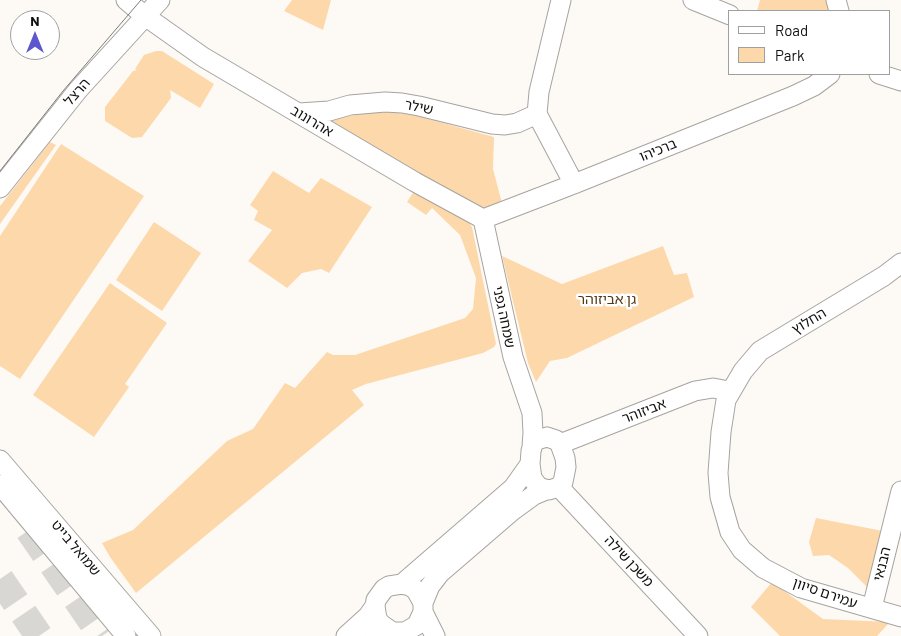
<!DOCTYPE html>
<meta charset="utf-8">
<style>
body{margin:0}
#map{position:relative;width:901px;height:636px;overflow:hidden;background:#fdfaf6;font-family:Barlow,sans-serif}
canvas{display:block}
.legend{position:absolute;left:728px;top:10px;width:162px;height:65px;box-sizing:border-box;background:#fff;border:1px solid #9f9f9f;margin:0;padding:6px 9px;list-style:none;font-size:15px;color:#100f0e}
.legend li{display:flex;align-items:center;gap:10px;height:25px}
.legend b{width:25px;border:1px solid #9f9f9f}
.north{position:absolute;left:10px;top:10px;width:50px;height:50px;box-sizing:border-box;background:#fff;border:1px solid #9f9f9f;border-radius:50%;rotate:0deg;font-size:14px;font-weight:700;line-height:20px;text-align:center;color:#100f0e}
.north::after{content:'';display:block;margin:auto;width:18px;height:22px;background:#5c57cf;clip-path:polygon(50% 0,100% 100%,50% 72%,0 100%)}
</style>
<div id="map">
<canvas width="901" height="636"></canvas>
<ul class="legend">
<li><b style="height:6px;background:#fff"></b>Road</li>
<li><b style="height:14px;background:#fdd8aa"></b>Park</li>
</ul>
<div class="north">N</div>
</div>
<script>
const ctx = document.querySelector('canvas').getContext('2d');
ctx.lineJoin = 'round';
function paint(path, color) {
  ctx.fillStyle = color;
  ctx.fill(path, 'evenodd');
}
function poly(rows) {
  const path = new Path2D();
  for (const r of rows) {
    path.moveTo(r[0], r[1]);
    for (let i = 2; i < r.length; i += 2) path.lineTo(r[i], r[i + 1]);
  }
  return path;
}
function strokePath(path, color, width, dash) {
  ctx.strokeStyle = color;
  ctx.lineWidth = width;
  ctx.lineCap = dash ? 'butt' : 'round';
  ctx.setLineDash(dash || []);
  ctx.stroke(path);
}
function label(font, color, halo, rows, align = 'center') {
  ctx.font = font + ' Barlow,"Noto Sans Hebrew",sans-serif';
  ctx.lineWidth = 5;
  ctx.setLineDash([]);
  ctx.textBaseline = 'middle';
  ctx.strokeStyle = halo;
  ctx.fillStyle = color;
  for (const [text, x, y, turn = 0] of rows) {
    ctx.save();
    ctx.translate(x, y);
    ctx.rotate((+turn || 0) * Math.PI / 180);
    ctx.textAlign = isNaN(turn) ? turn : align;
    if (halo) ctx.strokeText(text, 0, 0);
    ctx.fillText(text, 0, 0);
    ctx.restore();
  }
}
paint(poly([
 [292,0,331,0,323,30,284,11],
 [760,0,828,0,831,11,757,11],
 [156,51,162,51,214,84,200,108,170,90,171,98,142,137,132,138,105,121,105,107,133,71,137,70,135,69,144,55],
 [381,111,414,115,494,137,493,169,502,203,489,209,475,208,325,120],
 [50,142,56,145,0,224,0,206],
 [61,144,144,196,20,379,0,366,0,236],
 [273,171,309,193,321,178,372,207,329,273,321,269,302,273,287,288,248,261,272,230,254,220,258,211,250,205],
 [416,188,467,219,472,227,496,344,494,347,483,353,366,384,352,390,364,405,136,593,110,557,102,543,133,530,227,441,253,429,285,383,295,388,327,352,333,355,355,355,465,318,473,309,476,278,460,235,432,208,426,215,407,202],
 [154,222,201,253,162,311,116,280],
 [663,246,674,275,687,273,694,297,567,358,550,361,536,382,528,363,502,256,562,284],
 [110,283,167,323,125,384,129,387,94,437,33,395],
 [816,518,883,531,870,590,848,568,829,555,813,556,809,542],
 [772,582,823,619,890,622,877,636,780,636,751,607]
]), '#fdd8aa');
strokePath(poly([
 [29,530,102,636],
 [0,579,39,636]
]), '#d9d7d3', 28, [28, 14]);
const minor = poly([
 [126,0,145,16,203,57,415,182,483,219],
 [561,0,539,92,537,114,574,184],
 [693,0,730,15],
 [836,0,839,11],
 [879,74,901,81],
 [299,113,329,111,350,105,385,102,402,103,419,106,492,124,505,125,517,123,537,114],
 [0,188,78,90,160,0],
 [483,219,574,184,793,96,814,86,830,74],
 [483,219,513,357,532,413,533,433,532,447],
 [901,263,884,276,760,351,743,371,726,400,721,432,718,473,720,497,730,532,742,550,763,568,801,588,901,617],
 [547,437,556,440,560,444,565,458,566,467,563,482,559,487,549,490,541,488,537,485,532,478,530,464,531,451,533,444,537,440,547,437],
 [560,444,695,391,713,388,729,391],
 [0,460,151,636],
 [0,485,126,636],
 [559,487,698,636],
 [402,584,513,488,530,464],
 [423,603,430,586,440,573,512,511,534,495,546,490],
 [872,608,901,491],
 [423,612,435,636],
 [346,636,368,616,375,606],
 [370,636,381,632,405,632,417,625,423,612,423,603,416,590,410,586,402,584,389,586,384,589,376,600,375,606,377,619,381,624,391,631]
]);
strokePath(minor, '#a6a3a0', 21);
strokePath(minor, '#fff', 19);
strokePath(poly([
 [0,171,63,91,141,0]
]), '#7d7b79', 1);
label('14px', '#100f0e', '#fff', [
 ["הרצל",77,92,-49],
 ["שילר",419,107,11],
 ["אהרונוב",312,121,31],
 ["ברכיהו",658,150,-22],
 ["שמחה גפני",504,317,78],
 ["החלוץ",809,321,-31],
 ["אביזוהר",644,411,-21],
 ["שמואל בייט",76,548,50],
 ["משכן שילה",629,561,47],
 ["הבנאי",882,564,-76],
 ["עמירם סיוון",825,593,19]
]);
label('14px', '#513918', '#fff', [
 ["גן אביזוהר",607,299]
]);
</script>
